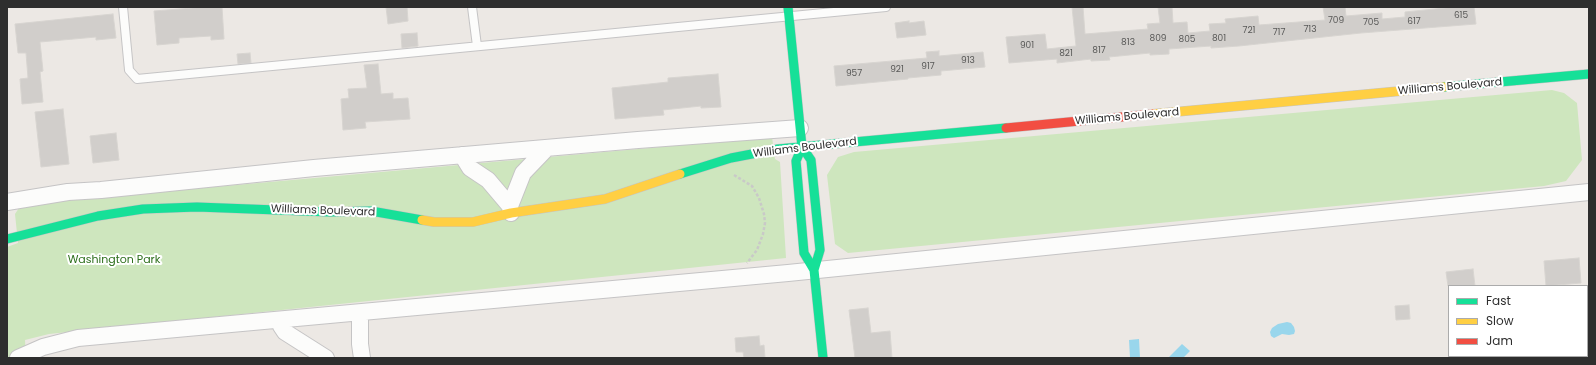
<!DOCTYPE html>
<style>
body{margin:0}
#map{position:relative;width:1596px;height:365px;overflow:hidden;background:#ece8e4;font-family:Poppins,sans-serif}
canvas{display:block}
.frame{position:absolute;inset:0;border:8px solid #2e2e2e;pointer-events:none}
.legend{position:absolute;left:1448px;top:285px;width:140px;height:72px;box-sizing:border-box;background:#fff;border:1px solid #ababab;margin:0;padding:5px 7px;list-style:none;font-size:12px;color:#2e2e2e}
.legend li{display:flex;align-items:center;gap:8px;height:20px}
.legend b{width:20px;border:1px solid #ababab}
</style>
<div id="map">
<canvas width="1596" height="365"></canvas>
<div class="frame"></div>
<ul class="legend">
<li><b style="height:5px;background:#16e098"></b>Fast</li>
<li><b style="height:5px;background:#ffcf43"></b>Slow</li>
<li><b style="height:5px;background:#f24e42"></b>Jam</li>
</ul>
</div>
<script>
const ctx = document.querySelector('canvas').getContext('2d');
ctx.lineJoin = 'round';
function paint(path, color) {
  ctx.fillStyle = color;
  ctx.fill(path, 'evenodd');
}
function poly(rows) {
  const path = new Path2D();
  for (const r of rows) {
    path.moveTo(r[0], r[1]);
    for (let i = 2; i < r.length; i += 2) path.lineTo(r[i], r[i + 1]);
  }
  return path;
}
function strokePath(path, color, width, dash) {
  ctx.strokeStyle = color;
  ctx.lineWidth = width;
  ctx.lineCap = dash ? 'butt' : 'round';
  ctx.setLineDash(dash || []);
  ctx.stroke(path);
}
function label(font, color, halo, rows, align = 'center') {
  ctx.font = font + ' Poppins,sans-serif';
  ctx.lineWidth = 4;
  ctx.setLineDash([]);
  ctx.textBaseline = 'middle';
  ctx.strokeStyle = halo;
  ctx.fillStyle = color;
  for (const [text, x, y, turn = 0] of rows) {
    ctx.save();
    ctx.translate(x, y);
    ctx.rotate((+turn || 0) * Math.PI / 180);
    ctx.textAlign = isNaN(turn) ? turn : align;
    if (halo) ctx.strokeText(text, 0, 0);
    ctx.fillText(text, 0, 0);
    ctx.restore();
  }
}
paint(poly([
 [1552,90,1564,93,1577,103,1582,160,1566,181,1544,186,848,253,835,244,827,175,838,157,854,152],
 [772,137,775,159,780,162,786,258,49,334,25,340,26,358,7,358,7,247,18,243,15,214,19,208,106,194,169,191]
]), '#cee6be');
paint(poly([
 [1287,322,1291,323,1294,327,1295,331,1294,334,1289,335,1282,334,1274,338,1271,336,1270,332,1272,328,1278,324],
 [1139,339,1140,358,1130,358,1129,340],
 [1182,344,1190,351,1183,358,1168,358]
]), '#99d6ec');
const building = poly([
 [205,7,222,7,224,39,211,40,211,36,179,38,179,43,157,45,154,11,205,7],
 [386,7,407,7,408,21,388,24,386,7],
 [1072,7,1083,7,1085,34,1148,29,1147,24,1160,23,1158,7,1172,7,1173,23,1187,22,1188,33,1210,31,1209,24,1226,23,1225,19,1258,16,1259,25,1325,20,1323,7,1345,7,1346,16,1382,13,1382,19,1405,17,1405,12,1455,7,1474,7,1476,24,1361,33,1239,46,1211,48,1211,46,1169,49,1169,54,1150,55,1150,53,1109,57,1110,60,1091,61,1091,59,1057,63,1057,59,1009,63,1006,37,1045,34,1047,49,1076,46,1072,7],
 [113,14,116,38,96,40,96,37,40,42,43,71,40,72,43,102,22,104,20,79,28,78,26,53,18,53,15,24,113,14],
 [909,21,909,23,924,21,926,35,897,38,895,23,909,21],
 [417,33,418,46,402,48,401,34,417,33],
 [939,51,939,56,983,52,985,67,941,71,941,75,908,78,908,79,836,86,834,66,927,58,926,52,939,51],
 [250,53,251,63,238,64,237,54,250,53],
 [378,64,381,94,393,93,393,99,408,98,410,119,365,122,366,128,343,130,341,99,349,98,348,89,367,88,364,65,378,64],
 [718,74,721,107,701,108,701,106,663,110,664,115,615,119,612,88,668,82,668,78,718,74],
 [63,109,69,164,41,167,35,112,63,109],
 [116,133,119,160,93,163,90,136,116,133],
 [1579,258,1581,283,1546,286,1544,261,1579,258],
 [1473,269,1475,286,1448,286,1446,272,1473,269],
 [1409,305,1410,319,1396,320,1395,306,1409,305],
 [868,308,871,333,890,331,892,358,855,358,849,310,868,308],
 [759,336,760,346,764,345,765,358,744,358,743,352,736,352,735,338,759,336]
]);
paint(building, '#d1cecb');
strokePath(building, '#d7d4d0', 1);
const lane = poly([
 [123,7,129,70,137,79,886,7],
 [472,7,477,46],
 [1587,348,1589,348],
 [1486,358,1506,356]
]);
const street = poly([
 [462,155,470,168,488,180,510,206],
 [7,202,68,192,101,190,314,168,638,140,800,128],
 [511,213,510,206,523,173,547,148],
 [360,313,360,344,362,358],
 [280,320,281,326,285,332,326,358],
 [18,358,43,347,78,338,788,273,1589,192]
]);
const fast = poly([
 [788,7,802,147,796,161,804,253,814,270],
 [1444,87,1589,74],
 [802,147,811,160,820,250,814,270,823,358],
 [680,174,731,158,778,149,1006,128],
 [7,239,98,216,143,209,197,207,330,212,371,211,422,220]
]);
const slow = poly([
 [1153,114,1444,87],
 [422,220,434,222,473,222,511,213,605,199,680,174]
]);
const jam = poly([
 [1006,128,1153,114]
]);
strokePath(lane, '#c5c4c5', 10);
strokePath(street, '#c5c4c5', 18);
strokePath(fast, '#c5c4c5', 10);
strokePath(slow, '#c5c4c5', 10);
strokePath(jam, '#c5c4c5', 10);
strokePath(poly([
 [734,175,752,186,759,198,764,214,765,223,763,234,757,250,747,263]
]), '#c9c9c8', 2.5, [3, 2]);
strokePath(lane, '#fcfcfb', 8);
strokePath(street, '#fcfcfb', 16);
strokePath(fast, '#16e098', 9);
strokePath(slow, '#ffcf43', 9);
strokePath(jam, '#f24e42', 9);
label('9px', '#585857', null, [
 ["615",1461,16],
 ["709",1336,21],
 ["617",1414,22],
 ["705",1371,23],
 ["713",1310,30],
 ["721",1249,31],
 ["717",1279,33],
 ["809",1158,39],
 ["801",1219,39],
 ["805",1187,40],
 ["813",1128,43],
 ["901",1027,46],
 ["817",1099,51],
 ["821",1066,54],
 ["913",968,61],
 ["917",928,67],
 ["921",897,70],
 ["957",854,74]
]);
label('11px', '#2e2e2e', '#fff', [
 ["Williams Boulevard",1450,87,-5],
 ["Williams Boulevard",1127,117,-5],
 ["Williams Boulevard",805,148,-7],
 ["Williams Boulevard",323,211,2]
]);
label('11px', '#2c6e1b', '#fff', [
 ["Washington Park",114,260]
]);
</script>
